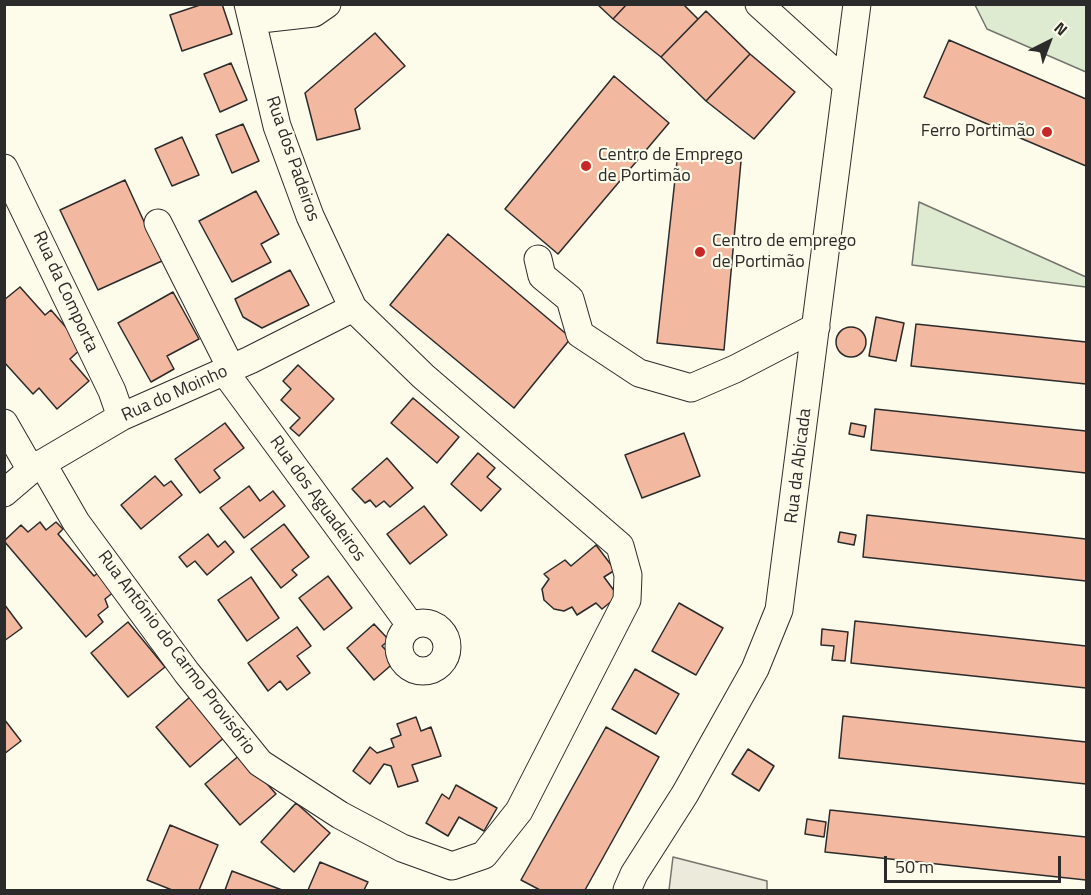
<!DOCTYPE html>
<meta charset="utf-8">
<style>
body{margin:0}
#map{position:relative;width:1091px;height:895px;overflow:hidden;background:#fdfbea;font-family:"Titillium Web",sans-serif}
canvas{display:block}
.frame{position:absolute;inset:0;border:6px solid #2b2b2b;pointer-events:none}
.north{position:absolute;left:1019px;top:12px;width:60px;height:60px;-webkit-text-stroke:4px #fdfbea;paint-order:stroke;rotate:42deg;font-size:16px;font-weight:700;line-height:24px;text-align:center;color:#2b2b2b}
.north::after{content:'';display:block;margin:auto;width:21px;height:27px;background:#2b2b2b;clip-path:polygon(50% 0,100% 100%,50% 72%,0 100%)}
.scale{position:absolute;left:884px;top:856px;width:177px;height:27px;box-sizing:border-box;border:3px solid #2b2b2b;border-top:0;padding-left:8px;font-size:18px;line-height:21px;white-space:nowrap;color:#2b2b2b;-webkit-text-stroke:4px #fdfbea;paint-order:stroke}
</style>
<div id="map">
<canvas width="1091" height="895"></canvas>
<div class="frame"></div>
<div class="north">N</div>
<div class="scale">50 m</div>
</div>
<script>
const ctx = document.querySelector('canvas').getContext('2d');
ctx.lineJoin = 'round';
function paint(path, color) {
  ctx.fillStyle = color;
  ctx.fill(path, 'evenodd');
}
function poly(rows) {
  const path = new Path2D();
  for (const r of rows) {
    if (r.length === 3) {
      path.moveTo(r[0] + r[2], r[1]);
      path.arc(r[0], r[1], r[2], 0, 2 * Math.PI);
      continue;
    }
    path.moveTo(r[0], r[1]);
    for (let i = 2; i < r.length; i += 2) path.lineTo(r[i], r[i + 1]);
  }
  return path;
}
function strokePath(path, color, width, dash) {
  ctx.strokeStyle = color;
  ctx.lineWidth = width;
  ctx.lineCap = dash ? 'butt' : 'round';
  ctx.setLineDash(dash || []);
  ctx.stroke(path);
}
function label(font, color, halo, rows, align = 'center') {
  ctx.font = font + ' "Titillium Web",sans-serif';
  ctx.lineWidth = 4.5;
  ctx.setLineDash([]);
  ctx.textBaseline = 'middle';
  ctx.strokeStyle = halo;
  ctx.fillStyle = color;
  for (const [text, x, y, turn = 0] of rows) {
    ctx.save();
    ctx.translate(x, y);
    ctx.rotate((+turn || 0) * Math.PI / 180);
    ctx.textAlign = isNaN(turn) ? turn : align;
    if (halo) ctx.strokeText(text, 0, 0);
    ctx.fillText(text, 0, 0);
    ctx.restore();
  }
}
const green = poly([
 [975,5,1086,5,1086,72,987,29,975,5],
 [919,202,1086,277,1086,287,912,265,919,202]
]);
paint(green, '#deebd1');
strokePath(green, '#74746e', 1.5);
const parking = poly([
 [673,857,767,881,767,890,669,890,673,857]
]);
paint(parking, '#eceadb');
strokePath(parking, '#74746e', 1.5);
const building = poly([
 [203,4,222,4,232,34,182,51,170,15,203,4],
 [597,4,627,4,613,19,597,4],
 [627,4,683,4,698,19,661,57,613,19,627,4],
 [706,11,750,54,706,101,661,57,706,11],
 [375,33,405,66,355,109,360,129,317,140,305,93,375,33],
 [949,40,1086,99,1086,166,924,97,949,40],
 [750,54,795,92,754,139,706,101,750,54],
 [231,63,247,100,220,112,204,74,231,63],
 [614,76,669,123,558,254,505,209,614,76],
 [243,124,259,161,232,173,216,135,243,124],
 [182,137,199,175,172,186,155,149,182,137],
 [678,152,741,161,724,350,657,343,678,152],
 [125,180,162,261,98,290,60,210,125,180],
 [256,191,279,234,261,244,271,262,232,282,199,221,256,191],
 [448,234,571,338,514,408,390,305,448,234],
 [290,270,309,305,262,328,243,317,235,299,290,270],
 [20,287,45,315,51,310,83,347,70,359,89,381,57,409,39,388,33,394,4,362,4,300,20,287],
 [173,292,199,339,167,356,174,369,151,382,118,323,173,292],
 [876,317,904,323,896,361,869,356,876,317],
 [916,324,1086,342,1086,384,911,366,916,324],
 [851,342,15],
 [298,365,334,399,299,436,290,428,300,418,281,400,291,389,283,381,298,365],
 [413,398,459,437,437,463,391,423,413,398],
 [875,409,1086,431,1086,473,871,450,875,409],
 [225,423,244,448,214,470,220,478,200,493,175,459,225,423],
 [851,423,866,426,864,437,849,434,851,423],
 [684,433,700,476,642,498,625,455,684,433],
 [478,453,495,468,487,477,501,489,481,511,451,484,478,453],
 [387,458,413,488,390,507,384,501,376,507,370,500,365,503,352,489,387,458],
 [155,476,164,486,171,481,182,495,141,529,121,505,155,476],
 [249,486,260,501,273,491,285,506,244,538,220,508,249,486],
 [424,506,447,535,410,564,387,534,424,506],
 [867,515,1086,539,1086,581,863,557,867,515],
 [40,522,46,530,56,522,63,529,58,534,94,576,99,572,115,591,105,599,108,607,98,615,103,622,86,637,4,541,21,525,28,532,40,522],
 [284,524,309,557,292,570,297,575,281,588,251,549,284,524],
 [840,532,856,535,854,545,838,542,840,532],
 [208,534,218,547,225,541,234,552,207,575,195,561,187,567,179,557,208,534],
 [596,545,615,570,604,577,618,596,602,609,596,603,577,615,572,607,564,611,554,609,544,600,542,589,549,579,544,574,565,560,571,566,596,545],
 [328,576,352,608,324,630,299,598,328,576],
 [251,577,279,618,247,641,218,600,251,577],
 [679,603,723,628,696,675,652,651,679,603],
 [4,604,22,628,4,641,4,604],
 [855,621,1086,646,1086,688,851,663,855,621],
 [128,622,165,667,128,697,91,653,128,622],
 [374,624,389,640,382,646,396,661,374,680,347,648,374,624],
 [297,627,311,646,297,656,310,673,287,690,280,681,268,691,248,663,297,627],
 [822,629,848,632,845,661,832,660,834,646,821,645,822,629],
 [635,669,679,694,656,734,612,709,635,669],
 [191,696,226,736,190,767,156,727,191,696],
 [843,716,1086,742,1086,784,839,758,843,716],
 [416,717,421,731,431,727,441,756,412,765,418,781,398,787,391,766,384,764,370,784,353,771,370,747,377,753,394,747,391,739,401,735,397,724,416,717],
 [4,719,21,741,4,754,4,719],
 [606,727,659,757,585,890,540,890,521,880,606,727],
 [748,749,774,766,759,791,732,774,748,749],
 [241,754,276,794,240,825,205,784,241,754],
 [456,785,497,808,484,831,459,817,448,836,426,823,442,794,449,799,456,785],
 [296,803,330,833,294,872,261,842,296,803],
 [830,810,1086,837,1086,880,825,852,830,810],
 [807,819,826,822,824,837,805,834,807,819],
 [170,825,218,845,199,890,172,890,147,880,170,825],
 [320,862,368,882,364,890,308,890,320,862],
 [232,871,282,890,225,890,232,871]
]);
paint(building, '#f2b8a0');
strokePath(building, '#2b2b2b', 1.5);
const minor = poly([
 [759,4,846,83],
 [252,20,314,13,327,4],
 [4,168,112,391,121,417],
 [158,223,231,368],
 [538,259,542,276,570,299,580,334,639,373,691,388,735,369,816,327],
 [224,371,411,626],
 [4,423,31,470],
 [42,463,76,522,187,673,260,763,340,815,402,848,452,866,484,855,519,811,627,600,628,575,620,546,423,376,353,308,310,216,277,126,248,4],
 [4,493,31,470,121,417,250,360,353,308],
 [423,647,24],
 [627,890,634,874,685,794,755,669,779,610,857,4]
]);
strokePath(minor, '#2b2b2b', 29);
strokePath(minor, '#fdfbea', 27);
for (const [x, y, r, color] of [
 [1047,132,6,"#c62828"],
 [586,166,6,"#c62828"],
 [700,252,6,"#c62828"]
]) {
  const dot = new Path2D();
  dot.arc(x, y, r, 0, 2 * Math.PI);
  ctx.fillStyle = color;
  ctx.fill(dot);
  strokePath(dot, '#fdfbea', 2);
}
label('18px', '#2b2b2b', '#fdfbea', [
 ["Ferro Portimão",1035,132,"right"],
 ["Centro de Emprego",598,156],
 ["de Portimão",598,177],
 ["Centro de emprego",712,242],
 ["de Portimão",712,263]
], 'left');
label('18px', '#2b2b2b', '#fdfbea', [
 ["Rua dos Padeiros",292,159,71],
 ["Rua da Comporta",65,292,65],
 ["Rua do Moinho",175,394,-24],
 ["Rua da Abicada",799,466,-83],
 ["Rua dos Aguadeiros",317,499,54],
 ["Rua António do Carmo Provisório",176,653,53]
]);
</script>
